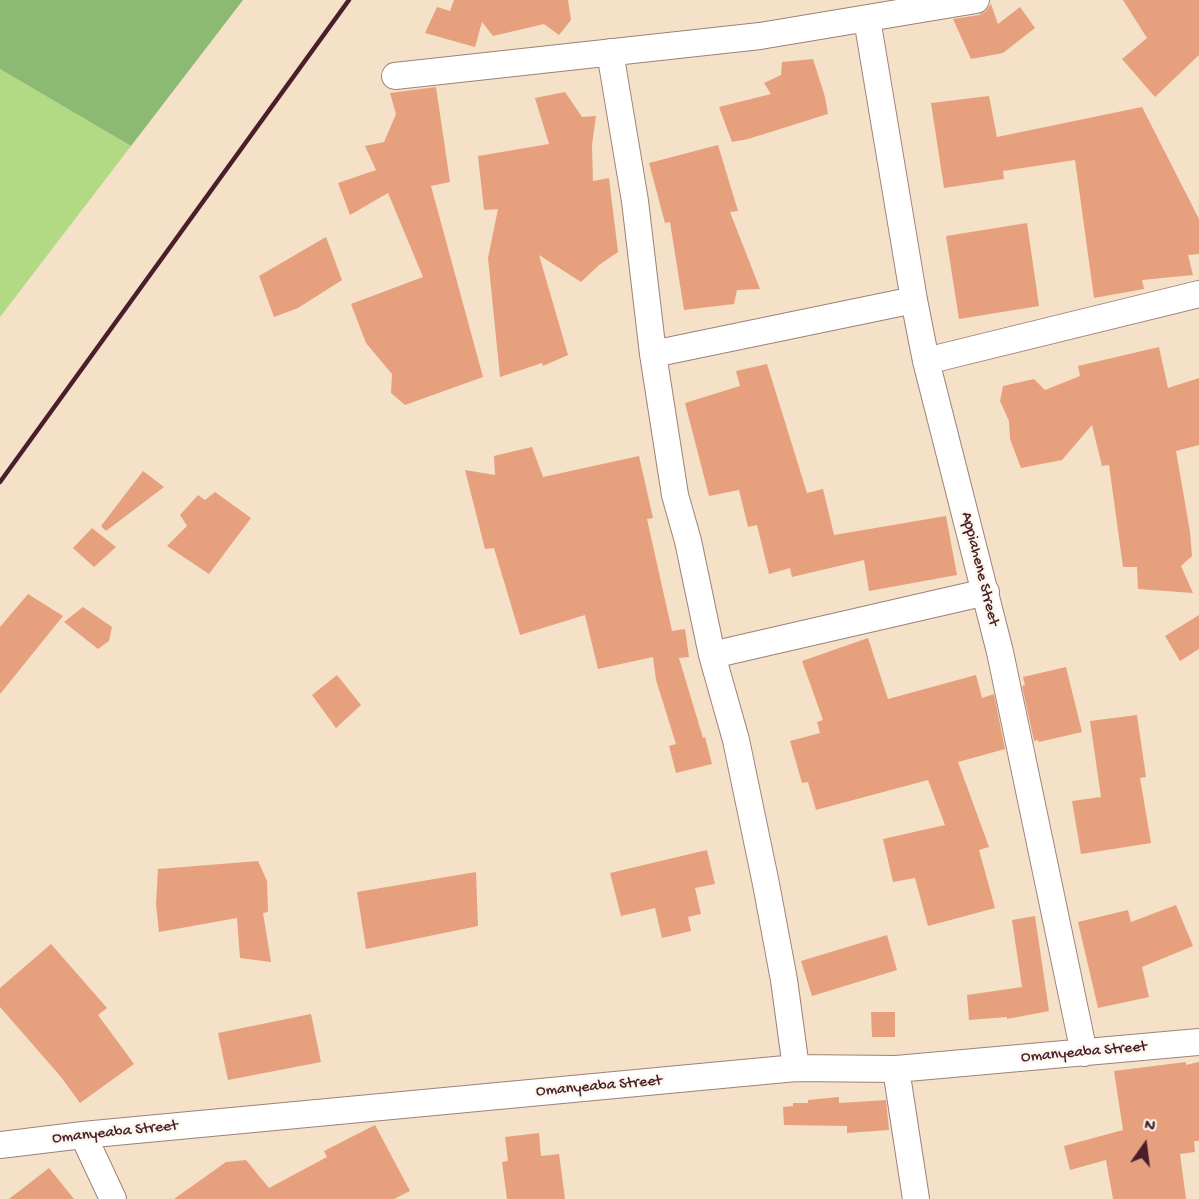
<!DOCTYPE html>
<style>
body{margin:0}
#map{position:relative;width:1199px;height:1199px;overflow:hidden;background:#f4e1c7;font-family:"Gochi Hand",sans-serif}
canvas{display:block}
.north{position:absolute;left:1115px;top:1115px;width:60px;height:60px;-webkit-text-stroke:4px #fbf7ec;paint-order:stroke;rotate:14deg;font-size:16px;font-weight:700;line-height:24px;text-align:center;color:#4a1f2b}
.north::after{content:'';display:block;margin:auto;width:21px;height:27px;background:#4a1f2b;clip-path:polygon(50% 0,100% 100%,50% 72%,0 100%)}
</style>
<div id="map">
<canvas width="1199" height="1199"></canvas>
<div class="north">N</div>
</div>
<script>
const ctx = document.querySelector('canvas').getContext('2d');
ctx.lineJoin = 'round';
function paint(path, color) {
  ctx.fillStyle = color;
  ctx.fill(path, 'evenodd');
}
function poly(rows) {
  const path = new Path2D();
  for (const r of rows) {
    path.moveTo(r[0], r[1]);
    for (let i = 2; i < r.length; i += 2) path.lineTo(r[i], r[i + 1]);
  }
  return path;
}
function strokePath(path, color, width, dash) {
  ctx.strokeStyle = color;
  ctx.lineWidth = width;
  ctx.lineCap = dash ? 'butt' : 'round';
  ctx.setLineDash(dash || []);
  ctx.stroke(path);
}
function label(font, color, halo, rows, align = 'center') {
  ctx.font = font + ' "Gochi Hand",sans-serif';
  ctx.lineWidth = 5;
  ctx.setLineDash([]);
  ctx.textBaseline = 'middle';
  ctx.strokeStyle = halo;
  ctx.fillStyle = color;
  for (const [text, x, y, turn = 0] of rows) {
    ctx.save();
    ctx.translate(x, y);
    ctx.rotate((+turn || 0) * Math.PI / 180);
    ctx.textAlign = isNaN(turn) ? turn : align;
    if (halo) ctx.strokeText(text, 0, 0);
    ctx.fillText(text, 0, 0);
    ctx.restore();
  }
}
paint(poly([
 [0,69,131,146,0,317]
]), '#b2da84');
paint(poly([
 [0,0,243,0,131,146,0,69]
]), '#8dba72');
paint(poly([
 [454,0,568,0,571,20,559,35,544,24,493,36,482,22,475,47,425,33,437,7,450,11],
 [1123,0,1199,0,1199,55,1155,97,1122,59,1147,38],
 [991,4,998,24,1020,7,1035,28,1003,53,971,59,953,19,979,15,986,11],
 [813,59,825,97,828,114,748,139,732,142,719,107,771,94,764,83,781,75,782,62],
 [436,87,450,182,431,186,483,377,405,405,391,393,392,374,366,343,351,304,423,277,388,193,350,215,338,183,376,170,365,146,384,142,396,114,390,93],
 [565,92,582,117,596,116,592,145,593,181,609,178,618,252,599,265,581,282,539,255,568,355,543,366,542,363,500,377,488,258,498,209,484,210,478,156,549,144,535,98],
 [989,96,997,137,1142,107,1199,219,1199,254,1188,255,1193,275,1142,280,1144,289,1094,298,1075,160,1003,171,1004,179,944,188,931,103],
 [718,145,738,211,730,212,760,289,737,290,734,304,684,310,670,222,665,223,649,163],
 [1027,223,1039,306,959,319,946,236],
 [326,237,342,280,298,308,274,317,259,276],
 [1159,347,1168,388,1199,378,1199,445,1176,451,1190,532,1192,556,1181,566,1193,593,1138,589,1137,567,1123,567,1109,465,1102,466,1092,425,1062,460,1021,468,1010,439,1009,421,1000,401,1003,386,1034,379,1045,390,1080,376,1078,366],
 [767,364,807,493,823,489,834,535,946,516,957,575,869,591,864,560,792,577,790,568,769,574,757,525,748,527,739,490,709,496,685,403,740,386,736,371],
 [532,447,543,477,639,456,653,518,647,519,672,631,685,629,689,657,679,658,703,738,705,737,712,764,676,773,669,746,676,744,656,680,653,657,598,669,585,615,520,635,494,548,485,549,465,470,495,475,494,456],
 [143,471,164,487,106,531,101,526],
 [215,492,251,518,209,574,167,546,187,526,180,515,198,495,205,500],
 [92,528,116,547,94,567,73,548],
 [28,594,63,616,0,694,0,627],
 [83,607,112,627,109,641,98,649,64,622],
 [1199,615,1199,649,1180,661,1165,636],
 [868,638,888,699,976,675,982,698,994,694,1005,749,958,762,989,847,979,850,995,908,928,926,915,878,893,882,883,839,945,825,928,780,816,810,808,782,802,783,790,741,820,733,817,722,823,720,802,661],
 [1066,667,1082,732,1039,742,1038,740,1034,741,1022,686,1025,685,1023,677],
 [337,675,361,705,336,728,312,695],
 [1137,715,1146,777,1140,778,1151,843,1081,854,1072,801,1101,797,1090,721],
 [707,850,715,884,695,888,701,914,688,917,691,931,662,938,655,908,621,916,610,873],
 [258,861,267,881,268,912,263,913,271,962,240,958,237,918,159,932,156,904,158,869],
 [476,872,478,926,366,949,357,892],
 [1176,905,1193,946,1142,967,1149,997,1098,1008,1078,922,1128,910,1131,922],
 [1035,916,1049,1011,1007,1019,1007,1017,969,1020,967,995,1022,987,1012,920],
 [887,935,897,970,812,996,801,961],
 [51,944,107,1008,98,1015,134,1064,80,1103,61,1077,0,1007,0,988],
 [871,1012,895,1012,895,1037,872,1037],
 [311,1014,321,1062,228,1080,218,1033],
 [1186,1062,1186,1065,1199,1062,1199,1141,1194,1141,1195,1152,1180,1154,1186,1199,1113,1199,1106,1160,1070,1170,1064,1146,1123,1130,1114,1071],
 [839,1097,839,1103,886,1100,889,1130,847,1133,847,1126,784,1125,783,1107,793,1106,793,1103,808,1103,808,1100],
 [375,1125,410,1191,394,1199,174,1199,226,1162,246,1160,269,1188,327,1157,324,1151],
 [539,1133,541,1156,559,1154,565,1199,507,1199,502,1162,508,1161,505,1137],
 [49,1168,74,1199,9,1199]
]), '#e6a07e');
const minor = poly([
 [867,19,914,300,926,361],
 [610,52,635,201,653,354,675,495,688,541,712,655,736,740,766,884,784,980,796,1068],
 [395,76,760,36,976,0],
 [653,354,914,300],
 [712,655,986,592],
 [1084,1053,1000,652,926,361,1199,294],
 [896,1069,916,1199],
 [83,1135,113,1199],
 [0,1145,83,1135,796,1068,896,1069,1199,1042]
]);
strokePath(minor, '#9f8079', 28);
strokePath(minor, '#fff', 26);
strokePath(poly([
 [0,482,349,0]
]), '#4a1f2b', 4.5);
label('16px', '#4a1f2b', '#fbf7ec', [
 ["Appiahene Street",979,569,76],
 ["Omanyeaba Street",1084,1053,-5],
 ["Omanyeaba Street",599,1087,-5],
 ["Omanyeaba Street",115,1133,-6]
]);
</script>
